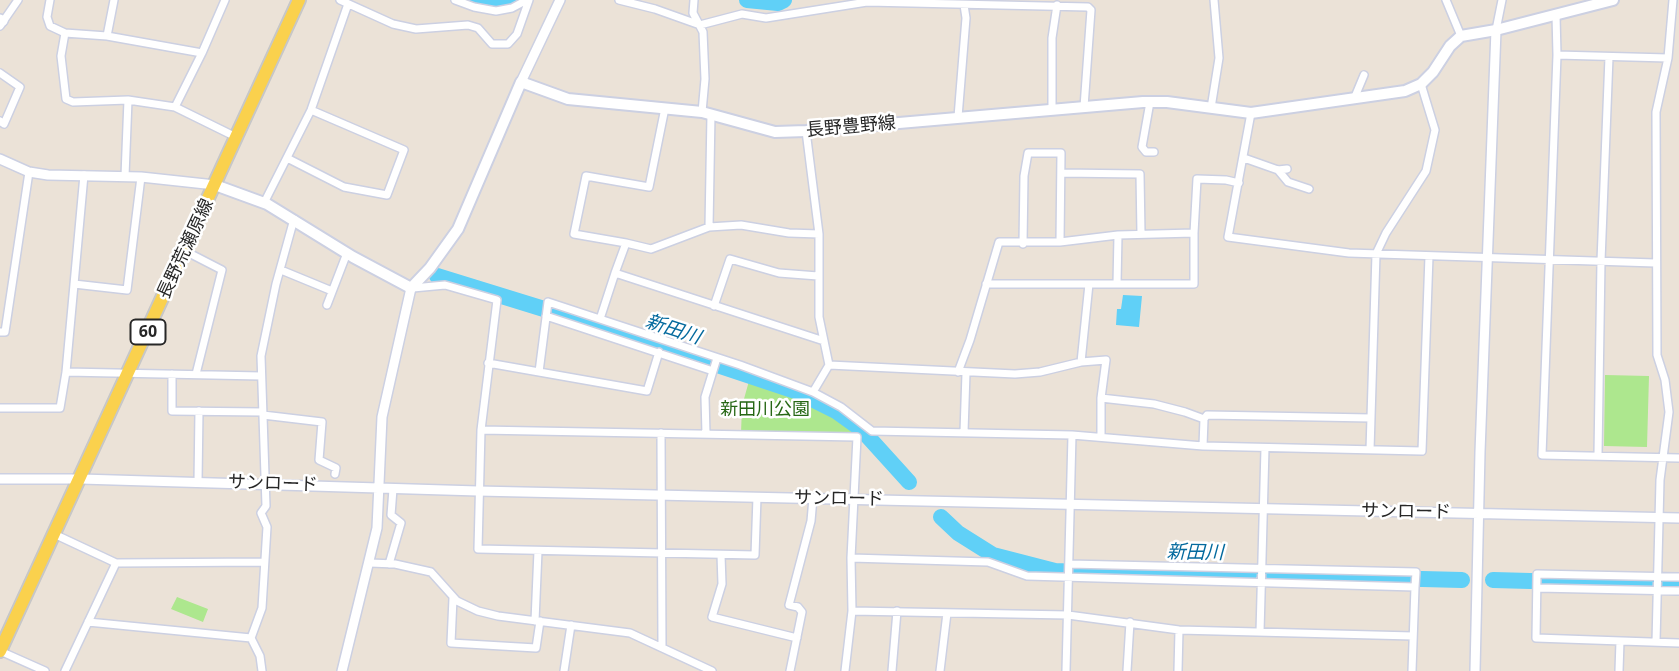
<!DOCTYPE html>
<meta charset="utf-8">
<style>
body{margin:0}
canvas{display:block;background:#ebe2d7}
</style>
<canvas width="1679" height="671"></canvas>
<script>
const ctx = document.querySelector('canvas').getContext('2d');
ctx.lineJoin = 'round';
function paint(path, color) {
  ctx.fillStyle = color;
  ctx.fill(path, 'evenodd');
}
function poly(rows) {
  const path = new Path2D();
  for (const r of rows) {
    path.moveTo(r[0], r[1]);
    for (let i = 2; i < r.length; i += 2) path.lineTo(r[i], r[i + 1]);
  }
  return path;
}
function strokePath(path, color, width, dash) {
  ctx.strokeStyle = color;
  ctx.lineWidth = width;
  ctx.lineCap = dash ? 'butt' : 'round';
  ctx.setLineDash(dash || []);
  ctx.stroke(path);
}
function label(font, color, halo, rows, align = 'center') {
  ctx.font = font + ' "Open Sans","Noto Sans JP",sans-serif';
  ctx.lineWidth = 5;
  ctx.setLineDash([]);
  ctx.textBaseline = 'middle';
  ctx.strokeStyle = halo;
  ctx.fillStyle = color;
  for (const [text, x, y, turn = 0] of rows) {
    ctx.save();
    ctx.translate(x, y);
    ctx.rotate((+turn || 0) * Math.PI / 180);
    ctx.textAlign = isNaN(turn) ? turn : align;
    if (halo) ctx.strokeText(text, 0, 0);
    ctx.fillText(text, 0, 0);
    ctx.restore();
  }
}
paint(poly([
 [1605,375,1649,376,1647,447,1604,446],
 [749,381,792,396,828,412,860,435,741,433,742,406],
 [177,597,208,609,203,622,171,609]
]), '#ade78e');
paint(poly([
 [1123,295,1142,296,1139,327,1116,325,1117,309,1121,309]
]), '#60d0f7');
strokePath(poly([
 [474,0,495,6,511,0],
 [747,0,778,3,784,0],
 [437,276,612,330,798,392,836,411,861,429,909,482],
 [941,517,958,533,993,555,1055,571,1189,576,1263,575,1462,580],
 [1493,580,1679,585]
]), '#60d0f7', 16);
const minor = poly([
 [50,0,47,17,50,26,65,33,107,36,202,53],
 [340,0,393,24,416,29,468,25,478,28,492,44,508,44,517,34,529,0],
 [455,0,474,7,496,11,512,8,527,0],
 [619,0,655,9,700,25,742,14,766,18,867,2,1088,7,1091,10,1084,107],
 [694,0,693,13,703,32,705,79,702,112],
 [1446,0,1461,36],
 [1556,15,1557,55,1542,455,1679,458],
 [0,26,18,0],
 [1496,30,1502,0],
 [65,33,61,56,66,99,73,102,128,100,175,107,236,137],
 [107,36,114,0],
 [1557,55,1668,58],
 [0,73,20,87,4,124,0,121],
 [1354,99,1364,75],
 [1150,102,1142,147,1146,152,1154,152],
 [175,107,202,53,225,0],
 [1211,108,1219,58,1214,0],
 [1052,109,1052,38,1057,5],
 [1251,113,1228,237,1349,253,1655,263],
 [958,117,966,18,964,5],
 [806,131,819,234,819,317,829,365,813,392],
 [287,158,344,187,387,195,404,150,311,110],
 [1244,158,1278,170,1287,169],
 [1278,170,1288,182,1309,189],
 [1061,173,1140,174,1141,234],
 [125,176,128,100],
 [264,203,311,110,348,4],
 [709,227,741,225,789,233,819,234],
 [1194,233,1197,179,1226,180,1239,183],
 [626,243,651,249,709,227,711,114],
 [1023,244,1024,176,1028,153,1061,153,1060,242],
 [185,251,222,270,196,374],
 [281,270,332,291],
 [615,273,626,243,574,234,586,176,649,187,665,108],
 [74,284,127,290,141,177],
 [986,284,1117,284],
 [413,288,445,285,497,300,481,430,478,549,755,555,757,497],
 [327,305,347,253],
 [714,306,730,259,779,273,818,276],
 [546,316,713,371],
 [600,319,615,273,824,341],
 [0,332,5,332,29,172],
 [1081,362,1089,284],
 [488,363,647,391,659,352],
 [829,365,1015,374,1040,372,1081,362,1106,360,1101,398,1101,436],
 [66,372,261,376],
 [539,372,548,302,740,365,813,392,841,407,872,431,1072,435,1203,446,1422,451,1429,256],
 [958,372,970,340,999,242,1060,242,1118,235,1194,233,1194,284,1117,284,1118,235],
 [172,374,172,411,263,412],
 [1101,398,1154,404,1185,412,1204,419,1207,415,1371,418],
 [0,408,60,408,66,372,84,175],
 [263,415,322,422,319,460,336,468,335,474],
 [481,430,857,437,851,558,852,611,845,671],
 [964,432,966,373],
 [661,433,662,646],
 [706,434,705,397,717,358],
 [1203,446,1204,419],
 [1370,450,1376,254,1386,233,1426,171,1435,130,1421,84],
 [1598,455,1601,261,1609,57],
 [198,482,199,411],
 [54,534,116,563],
 [721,555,722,584,712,617,797,638],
 [851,558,988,562,1027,576,1415,587,1412,671],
 [370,563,395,564,431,572,457,601,478,611,498,616,630,633,712,671],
 [389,564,401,523,391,515,393,489],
 [1069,564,1416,572,1415,587],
 [1679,577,1537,574,1536,638,1679,643],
 [1537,588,1679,591],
 [453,598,451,643,536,648,540,621],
 [852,611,1068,615,1179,630,1413,636],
 [535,621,538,551],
 [88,622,251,638],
 [1260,632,1265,448],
 [251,638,262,608,267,527,261,513,266,506,261,356,276,284,294,219],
 [251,638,260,656,262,671],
 [1656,642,1660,480,1669,412,1665,380,1657,355,1656,112,1668,58,1673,0],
 [0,651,45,671],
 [65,671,116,563,264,562],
 [564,671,571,625],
 [790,671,802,612,798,607,789,605,811,521,813,498],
 [892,671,897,611],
 [940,671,947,613],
 [1066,671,1072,435],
 [1127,671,1130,622],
 [1178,671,1179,630],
 [1619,671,1620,641]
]);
const tertiary = poly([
 [0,19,3,21],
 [521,82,560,0],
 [0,159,29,172,48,175,141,177,215,185],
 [0,479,81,479,478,491,1679,518],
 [342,671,377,528,382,417,411,288],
 [1475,671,1480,452,1496,30]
]);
const secondary = poly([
 [215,185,267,204,353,257,411,288,430,268,458,229,521,82,568,99,702,112,775,132,806,131,1143,102,1167,102,1251,113,1405,91,1421,84,1433,72,1450,46,1461,36,1496,30,1613,0]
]);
const primary = poly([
 [0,651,299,0]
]);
strokePath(minor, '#ccd0e2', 10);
strokePath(tertiary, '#ccd0e2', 12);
strokePath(secondary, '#ccd0e2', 14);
strokePath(primary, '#c7c7c7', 16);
strokePath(minor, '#fff', 7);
strokePath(tertiary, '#fff', 9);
strokePath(secondary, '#fff', 10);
strokePath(primary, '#fad14d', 12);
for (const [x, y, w] of [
 [148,332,35]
]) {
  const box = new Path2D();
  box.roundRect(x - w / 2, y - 12.5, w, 25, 5);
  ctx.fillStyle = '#fff';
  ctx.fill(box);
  strokePath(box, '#272727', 2);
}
label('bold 16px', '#272727', null, [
 ["60",148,332]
]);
label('18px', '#272727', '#fff', [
 ["長野豊野線",851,127,-5],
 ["長野荒瀬原線",186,249,-65],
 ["サンロード",273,484,2],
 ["サンロード",839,499,1],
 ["サンロード",1406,512,1]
]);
label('18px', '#266714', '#fff', [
 ["新田川公園",765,410]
]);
label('italic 19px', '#046a9e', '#fff', [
 ["新田川",673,330,18],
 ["新田川",1195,553,1]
]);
</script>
